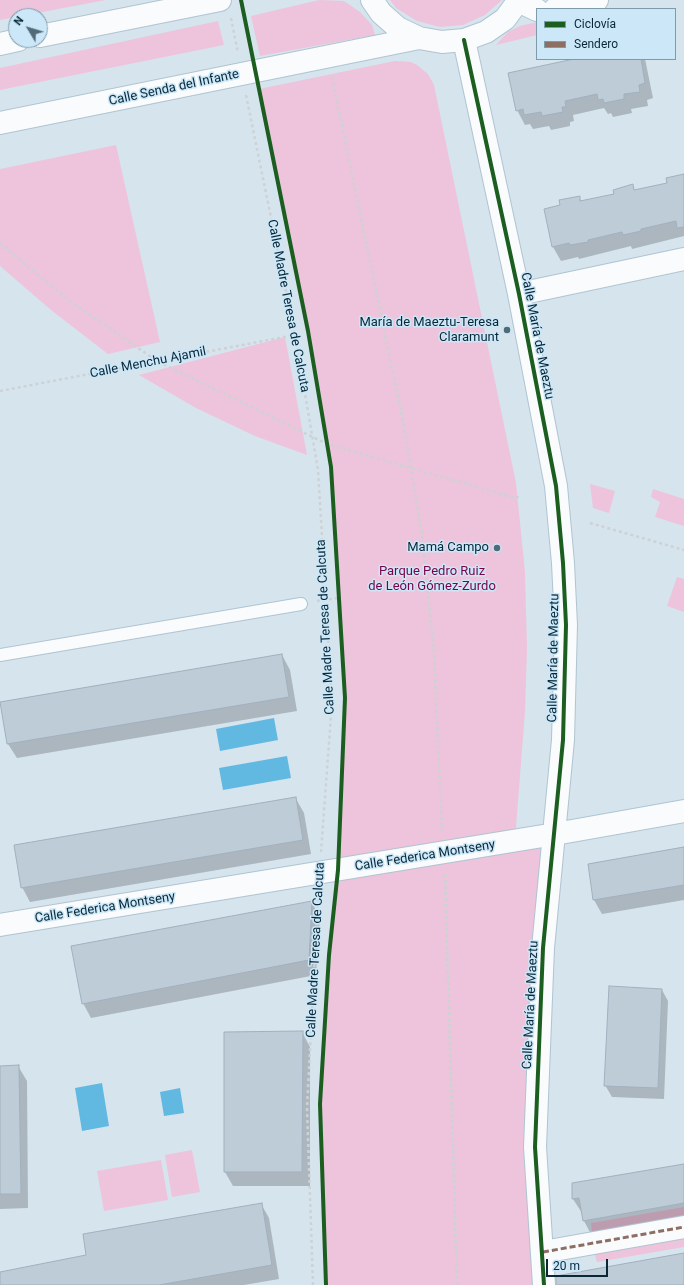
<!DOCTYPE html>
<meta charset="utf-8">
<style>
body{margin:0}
#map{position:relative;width:684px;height:1285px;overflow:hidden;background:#d6e4ee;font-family:Roboto,sans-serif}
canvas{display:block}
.legend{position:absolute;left:536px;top:8px;width:140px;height:52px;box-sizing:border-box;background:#cbe7f8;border:1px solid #7d9bab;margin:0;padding:5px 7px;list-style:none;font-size:12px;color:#082838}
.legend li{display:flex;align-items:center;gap:8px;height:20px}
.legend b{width:20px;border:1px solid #7d9bab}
.north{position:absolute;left:8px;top:8px;width:40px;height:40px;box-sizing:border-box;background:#cbe7f8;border:1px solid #7d9bab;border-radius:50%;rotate:308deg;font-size:11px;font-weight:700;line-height:16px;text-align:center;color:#082838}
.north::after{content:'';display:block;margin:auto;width:14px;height:18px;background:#506a78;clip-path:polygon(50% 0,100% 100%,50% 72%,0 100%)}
.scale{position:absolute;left:546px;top:1259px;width:62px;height:18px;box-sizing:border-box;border:2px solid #082838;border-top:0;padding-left:5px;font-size:12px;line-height:14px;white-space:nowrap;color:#082838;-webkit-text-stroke:3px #cbe7f8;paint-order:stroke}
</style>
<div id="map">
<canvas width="684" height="1285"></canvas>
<ul class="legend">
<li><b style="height:5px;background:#1b5e20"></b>Ciclovía</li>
<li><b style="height:5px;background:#8d6e63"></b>Sendero</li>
</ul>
<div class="north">N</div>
<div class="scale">20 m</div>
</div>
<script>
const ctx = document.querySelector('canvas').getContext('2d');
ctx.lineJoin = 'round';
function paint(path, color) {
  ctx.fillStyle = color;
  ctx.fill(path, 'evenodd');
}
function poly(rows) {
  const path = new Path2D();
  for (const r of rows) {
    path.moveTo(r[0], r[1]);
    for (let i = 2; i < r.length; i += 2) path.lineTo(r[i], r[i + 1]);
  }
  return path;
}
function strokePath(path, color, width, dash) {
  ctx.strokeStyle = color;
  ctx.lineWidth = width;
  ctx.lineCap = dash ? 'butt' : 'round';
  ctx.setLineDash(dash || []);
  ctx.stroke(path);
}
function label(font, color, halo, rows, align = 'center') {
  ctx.font = font + ' Roboto,sans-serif';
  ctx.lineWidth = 3;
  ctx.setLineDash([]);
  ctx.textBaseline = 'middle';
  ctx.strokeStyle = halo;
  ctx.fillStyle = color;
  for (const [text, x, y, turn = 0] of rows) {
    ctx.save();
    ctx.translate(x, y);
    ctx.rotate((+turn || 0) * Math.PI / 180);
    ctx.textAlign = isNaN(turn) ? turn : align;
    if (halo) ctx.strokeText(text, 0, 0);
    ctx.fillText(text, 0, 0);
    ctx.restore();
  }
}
paint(poly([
 [0,0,106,0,0,20],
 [319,0,344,1,360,12,372,25,375,35,260,56,251,16],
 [390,0,502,0,485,15,463,25,440,27,417,21,396,8],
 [218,21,224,45,0,90,0,68],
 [537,22,537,35,496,45,508,32,520,26],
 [395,61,411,62,417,65,428,74,434,85,516,483,525,572,527,648,525,711,515,840,555,834,543,948,543,1285,326,1285,320,1104,329,955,338,870,345,698,331,467,308,331,259,89],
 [116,145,160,342,108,354,51,310,0,266,0,169],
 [285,337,307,455,255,436,196,408,139,375],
 [590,484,615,491,609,513,593,508],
 [653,489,684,499,684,526,655,517,660,502,651,497],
 [677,577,684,579,684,612,667,606],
 [192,1150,200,1192,172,1197,165,1155],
 [161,1160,168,1200,104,1211,97,1171],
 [684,1207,684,1217,592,1233,591,1223],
 [684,1236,684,1247,597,1262,594,1252]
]), '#edc4db');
paint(poly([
 [274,718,278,740,220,751,216,729],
 [287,756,291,778,223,790,219,768],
 [102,1083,109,1126,82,1131,75,1088],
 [180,1088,184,1113,164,1116,160,1092]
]), '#61b9e2');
paint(poly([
 [579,59,645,59,653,98,647,100,648,106,631,109,632,113,613,117,611,113,608,114,604,108,573,115,574,121,570,122,570,126,551,130,549,126,533,129,530,124,525,125,517,110],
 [684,175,684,236,632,249,631,246,579,259,578,257,561,261,553,247,561,206,579,197,582,202,615,194,632,185,635,191,668,184],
 [282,655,290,670,297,711,17,758,8,744,1,702],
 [296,799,304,813,311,854,30,902,22,887],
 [684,848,684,900,602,914,594,900,589,864],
 [311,902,320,916,316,975,91,1018,83,1003],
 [662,990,668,1001,664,1099,612,1097,605,1085],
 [302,1032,310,1047,310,1186,233,1186,225,1172],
 [18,1066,27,1081,28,1208,0,1209,0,1067],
 [684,1165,684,1219,592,1236,584,1221,582,1213,573,1199],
 [261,1204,269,1218,279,1279,244,1285,0,1285,0,1273,87,1256]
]), '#0003');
const building = poly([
 [574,59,641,59,645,83,639,85,640,92,624,94,624,99,604,103,603,99,598,100,597,94,565,101,566,107,562,107,563,112,542,116,541,112,524,115,523,109,516,111,508,73,574,59],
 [684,174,684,227,677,228,676,221,641,229,641,231,623,235,622,232,588,240,588,242,570,245,569,243,552,247,544,209,560,205,559,200,580,196,580,201,614,194,613,190,633,184,634,190,667,183,666,178,684,174],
 [282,654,289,697,7,744,0,702,282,654],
 [296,797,303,840,21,888,14,845,296,797],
 [684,847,684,885,593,900,588,864,684,847],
 [312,901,309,960,82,1004,71,946,312,901],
 [609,986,662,989,658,1088,604,1086,609,986],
 [303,1031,302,1172,224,1172,224,1032,303,1031],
 [19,1065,21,1194,0,1194,0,1066,19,1065],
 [684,1164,684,1203,583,1221,579,1198,572,1199,572,1183,684,1164],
 [262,1203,272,1265,159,1285,0,1285,0,1272,86,1255,83,1234,262,1203],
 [684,1253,684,1285,556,1285,556,1276,684,1253]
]);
paint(building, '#bdccd7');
strokePath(building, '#a1b0bf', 1);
const lane = poly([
 [0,655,301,604]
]);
const street = poly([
 [372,0,381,13,398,28,419,38,442,42,464,40,486,32,505,19,519,0],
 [518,1,537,10],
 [555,9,597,0],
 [40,36,220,0],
 [464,40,519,294,556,486,563,563,566,625,563,740,543,948,535,1147,544,1285],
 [0,44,18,40],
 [0,123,419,38],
 [519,294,684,259],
 [0,925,555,834,684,811],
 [543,1252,684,1227]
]);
strokePath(lane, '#afc4d1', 14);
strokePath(street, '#afc4d1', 24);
strokePath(poly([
 [231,18,238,53],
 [332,77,404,426,422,534,434,652,442,831],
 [246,95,295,335,318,470,332,702,321,852],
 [0,243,67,299,157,361,327,444,512,497,521,497],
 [0,391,295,335],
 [590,523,684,550],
 [317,601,339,598],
 [445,874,457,1285],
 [313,1285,307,1108,318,895]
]), '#cdd2d5', 2.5, [3, 3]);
strokePath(lane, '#f9fbfc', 12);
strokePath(street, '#f9fbfc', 22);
strokePath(poly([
 [543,1252,684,1227]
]), '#8d6e63', 3, [6, 3]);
strokePath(poly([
 [241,0,308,331,331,467,345,698,338,870,329,955,320,1104,326,1285],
 [464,40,519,294,556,486,563,563,566,625,563,740,543,948,535,1147,544,1285]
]), '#1b5e20', 4);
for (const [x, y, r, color] of [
 [507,330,4,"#506a78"],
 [497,548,4,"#506a78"]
]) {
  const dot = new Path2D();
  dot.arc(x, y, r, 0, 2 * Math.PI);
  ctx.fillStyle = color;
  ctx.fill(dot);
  strokePath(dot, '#cbe7f8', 1.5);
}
label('13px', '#082838', '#cbe7f8', [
 ["Calle Senda del Infante",174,88,-12],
 ["Calle Madre Teresa de Calcuta",288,306,79],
 ["Calle María de Maeztu",537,336,79],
 ["Calle Menchu Ajamil",148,363,-11],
 ["Calle Madre Teresa de Calcuta",326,627,-93],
 ["Calle María de Maeztu",554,658,-89],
 ["Calle Federica Montseny",425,856,-9],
 ["Calle Federica Montseny",105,908,-9],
 ["Calle Madre Teresa de Calcuta",316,950,-87],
 ["Calle María de Maeztu",531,1005,-87]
]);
label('13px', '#082838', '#cbe7f8', [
 ["María de Maeztu-Teresa",499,323],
 ["Claramunt",499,338],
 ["Mamá Campo",489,548]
], 'right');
label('13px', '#790347', '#cbe7f8', [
 ["Parque Pedro Ruiz",432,572],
 ["de León Gómez-Zurdo",432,587]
]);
</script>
